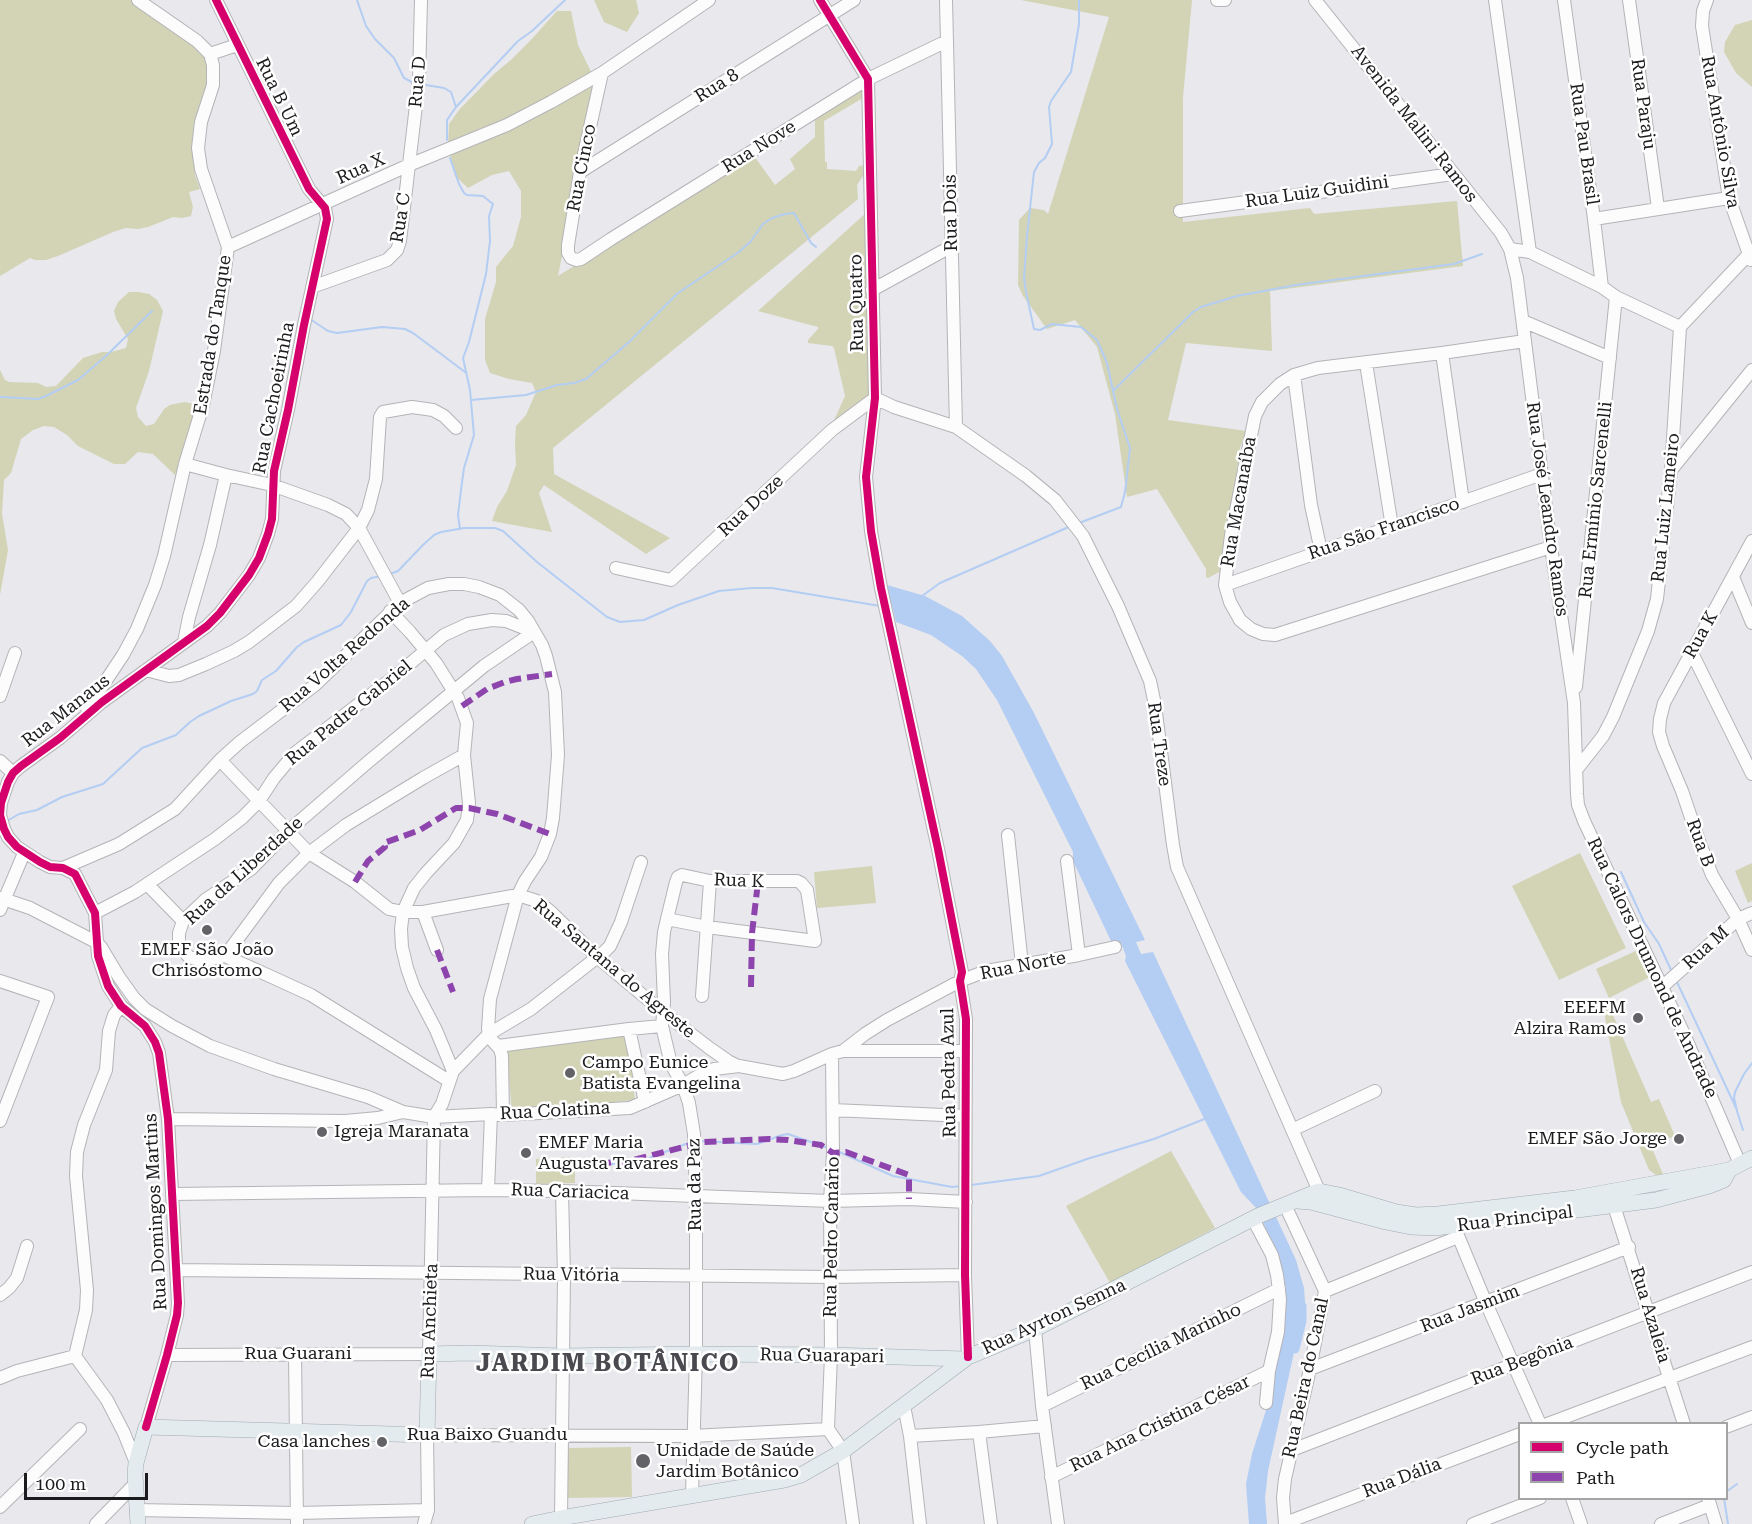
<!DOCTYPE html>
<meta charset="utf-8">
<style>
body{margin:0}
#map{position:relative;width:1752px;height:1524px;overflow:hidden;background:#e8e8ed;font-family:"Roboto Serif",serif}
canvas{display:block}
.legend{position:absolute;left:1518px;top:1422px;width:210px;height:78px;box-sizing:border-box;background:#fff;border:2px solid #a4a4a5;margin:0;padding:8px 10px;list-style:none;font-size:18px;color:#1c1c1f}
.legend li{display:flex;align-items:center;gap:12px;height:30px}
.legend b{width:30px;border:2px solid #a4a4a5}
.scale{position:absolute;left:24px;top:1473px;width:124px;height:27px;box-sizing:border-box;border:3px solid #1c1c1f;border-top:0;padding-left:8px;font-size:18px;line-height:21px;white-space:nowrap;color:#1c1c1f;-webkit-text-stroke:4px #fff;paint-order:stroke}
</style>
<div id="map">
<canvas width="1752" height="1524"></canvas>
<ul class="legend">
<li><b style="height:8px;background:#d6006c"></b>Cycle path</li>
<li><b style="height:8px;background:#8e44ad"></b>Path</li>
</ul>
<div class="scale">100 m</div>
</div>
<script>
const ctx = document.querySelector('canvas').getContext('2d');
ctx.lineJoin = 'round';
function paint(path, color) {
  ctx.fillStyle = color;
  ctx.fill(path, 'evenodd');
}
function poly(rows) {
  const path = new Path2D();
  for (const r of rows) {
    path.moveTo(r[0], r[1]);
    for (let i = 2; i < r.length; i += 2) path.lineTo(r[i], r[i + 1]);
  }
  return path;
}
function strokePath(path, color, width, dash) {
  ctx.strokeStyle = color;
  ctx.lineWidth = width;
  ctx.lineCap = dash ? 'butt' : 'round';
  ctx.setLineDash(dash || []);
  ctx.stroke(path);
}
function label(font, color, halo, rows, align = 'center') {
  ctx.font = font + ' "Roboto Serif",serif';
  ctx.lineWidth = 5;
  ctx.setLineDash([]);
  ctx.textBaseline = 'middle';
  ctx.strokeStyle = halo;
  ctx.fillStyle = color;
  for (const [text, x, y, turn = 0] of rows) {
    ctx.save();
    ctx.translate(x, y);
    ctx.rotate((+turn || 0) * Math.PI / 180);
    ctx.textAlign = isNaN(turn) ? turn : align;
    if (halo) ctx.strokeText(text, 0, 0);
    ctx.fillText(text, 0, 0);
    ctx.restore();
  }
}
paint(poly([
 [0,0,131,0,183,36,203,55,207,67,208,78,204,93,194,121,192,146,195,175,200,189,189,192,193,207,191,216,182,218,173,217,148,227,138,229,126,228,113,232,58,256,46,260,35,260,30,258,0,276],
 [594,0,636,0,639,13,627,32,604,22],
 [1021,0,1192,0,1183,97,1183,222,1310,208,1314,214,1457,201,1463,266,1270,291,1272,351,1186,343,1168,420,1246,431,1240,448,1225,564,1221,571,1208,578,1206,577,1206,569,1157,489,1127,497,1115,414,1097,347,1075,320,1047,329,1023,296,1018,285,1019,220,1030,208,1044,210,1048,214,1109,17],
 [557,11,571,11,578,45,596,82,558,276,754,156,775,185,795,169,790,159,815,137,815,118,863,90,863,98,824,121,825,162,827,162,827,169,856,171,859,166,865,165,865,173,857,185,858,199,553,448,554,474,670,538,646,554,544,485,539,493,552,532,492,521,497,507,507,491,516,465,515,443,516,426,526,415,536,392,532,383,509,379,490,373,485,360,485,319,496,282,496,267,513,246,521,217,521,191,509,171,492,175,468,188,455,176,448,146,449,124,459,110,494,74,512,59,529,42],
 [1752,20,1752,87,1736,73,1724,52,1725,42,1735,25],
 [868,211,869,395,831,427,845,396,834,348,832,346,808,343,808,340,818,329,818,327,758,311],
 [129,292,139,292,149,294,157,300,163,311,149,371,136,408,138,417,146,426,154,424,164,409,170,405,184,402,200,405,175,475,153,454,138,452,125,464,114,464,78,446,67,435,54,427,44,426,33,430,21,439,11,473,4,480,2,514,8,550,0,595,0,370,5,380,9,382,38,383,46,387,56,386,83,358,102,352,111,352,126,348,128,339,116,319,114,311,118,302],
 [1580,853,1626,948,1559,980,1512,886],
 [1752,863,1752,901,1748,903,1735,871],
 [872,866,876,903,817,908,814,872],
 [1638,950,1650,977,1609,998,1596,969],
 [1606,999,1651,1102,1659,1099,1675,1136,1651,1146,1665,1179,1662,1179,1649,1170,1621,1102,1602,1001],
 [627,1031,635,1100,512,1112,506,1046],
 [1171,1151,1215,1228,1110,1283,1066,1206],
 [575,1157,575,1183,536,1184,536,1159],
 [631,1447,632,1497,568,1498,567,1448]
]), '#d2d4b5');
paint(poly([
 [887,585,925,596,962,616,990,641,1002,656,1034,713,1145,940,1136,942,1141,954,1153,952,1296,1260,1304,1288,1305,1302,1268,1471,1265,1498,1267,1524,1249,1524,1246,1484,1252,1454,1267,1407,1286,1304,1286,1289,1280,1262,1258,1210,1241,1192,1125,961,1126,956,1121,943,1115,947,1112,943,1073,861,1073,852,997,700,976,669,962,656,931,635,896,622]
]), '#b4cdf3');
strokePath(poly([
 [357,0,366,26,375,39,394,58,404,78,412,82],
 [1079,0,1079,24,1071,72,1051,101,1049,107,1052,144,1045,158,1039,163,1034,172,1027,236,1024,278,1026,292,1034,329,1040,330,1052,324,1081,327,1097,340,1107,363,1117,409,1130,448,1125,492,1121,507,1079,523],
 [426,85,444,88,451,92,456,107],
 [447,140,447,120,456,107,518,41,532,31,565,0],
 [450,158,459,184,464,193,467,195,483,196,493,204,489,216,490,241,486,274,469,342,463,358,470,390,474,435,464,468,461,490,458,515,460,529],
 [310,319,328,331,337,333,382,327,405,329,413,333,465,372],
 [1114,390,1193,312,1201,307,1237,296,1296,285,1454,264,1482,254],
 [0,397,38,399,46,396,78,380,107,355,152,311],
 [471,400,526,395,557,385,574,383,586,379,629,342,678,293,739,252,751,241,763,224,772,218,785,214,794,213,811,243,816,247],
 [390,574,398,571,423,545,434,535,441,532,464,528,495,528,503,531,537,562,607,617,620,622,644,620,678,605,719,591,752,588,772,588,880,606],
 [922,596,940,583,1071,526],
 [7,821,19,814,37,810,62,797,103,784,142,748,176,735,190,722,199,716,231,701,253,694,257,691,262,680,276,671,297,647,304,642,341,625,351,612,367,581,371,578,382,576],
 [1621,872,1644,922,1659,944,1672,972],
 [1676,980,1737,1110],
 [1736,1106,1734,1098,1735,1092,1744,1074,1752,1063],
 [1737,1111,1743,1130],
 [700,1141,757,1144,782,1135,788,1134,828,1148],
 [837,1151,893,1176,952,1187,962,1186],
 [602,1165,644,1160,691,1142],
 [971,1185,1039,1176,1087,1159,1154,1139,1207,1118],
 [1726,1492,1737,1484],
 [1724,1498,1728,1524]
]), '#b4cdf3', 2);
strokePath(poly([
 [1295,1349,1302,1321,1302,1306]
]), '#b4cdf3', 9);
const minor = poly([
 [820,0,868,79,875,398,866,477,871,531,881,588,938,849,962,972,960,981,966,1019,965,1275,968,1357],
 [946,0,956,427],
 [1217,0,1225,0],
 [1315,0,1501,233,1510,249,1517,278,1551,547,1574,703,1577,794,1578,805,1584,821,1684,1034,1740,1164],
 [1495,0,1530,252],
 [1564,0,1594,219,1602,287],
 [1629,0,1658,208],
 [1707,0,1703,11,1702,26,1729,198,1751,260],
 [210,54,237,45],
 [602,73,580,172,568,245,568,253,571,258,576,260,581,259,611,239,868,79,947,41],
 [580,172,854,0],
 [1180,211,1453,174],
 [1594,219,1729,198],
 [228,247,409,165,507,125,551,102,602,73,709,0],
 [1510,249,1530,252,1602,287,1616,297,1680,327],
 [312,287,387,260,397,250,400,241,419,80,421,0],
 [872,290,952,246],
 [1523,321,1610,358],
 [1525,341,1442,353,1318,368,1294,375,1280,384,1262,402,1255,416,1231,535,1225,585,1230,602,1240,620,1251,629,1263,634,1275,635,1551,547],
 [1442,353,1463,502],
 [1366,363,1392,527],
 [1294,375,1311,505,1321,551],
 [875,398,894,407,956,427,1026,476,1055,500,1083,536,1118,606,1150,681,1155,705,1173,845,1177,867,1319,1191,1319,1199],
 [185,464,226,475,272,485,328,505,346,514,359,528,400,603],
 [1672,469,1752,370],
 [1752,541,1664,703,1660,719,1659,732,1663,746,1682,791,1699,841,1712,875,1738,919,1752,950],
 [616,568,671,580,832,430,875,398],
 [1733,577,1752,623],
 [1225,585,1542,474],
 [390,611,410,632,436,663,458,698,467,723,464,755,469,803,467,820,454,843,426,873,414,888,403,912,401,929,402,947,407,968,414,988,436,1030,453,1071],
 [184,642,189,617,210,545,226,475],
 [1691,651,1752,774],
 [146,670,169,676,179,675,206,664,234,651,249,642,296,606,318,581,359,528,368,510,376,479,380,417,383,412,412,407,433,410,444,416,456,428],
 [1576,687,1616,297],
 [0,696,15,653],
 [87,709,123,655,137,629,155,585,164,556,185,464,203,405,214,351,228,247,201,169,198,148,201,122,213,85,213,65,210,54,197,41,138,0],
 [220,760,309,853,355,882,389,909,403,912,423,912,518,895,537,901,551,912,597,957,664,1013,708,1047,728,1061,738,1066],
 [0,761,13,773],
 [1577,769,1603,736,1613,717,1648,631,1657,599,1671,470,1680,327,1748,255],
 [1008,835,1022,965],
 [1067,861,1079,955],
 [63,868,119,844,175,809,220,760,240,742,315,685,400,603,428,588,449,584,464,584,479,587,500,595,519,610,528,621,542,645,546,656,555,692,558,755,553,818,550,834,541,857,525,881,518,895,490,999,488,1029,491,1039,500,1049,502,1056,503,1115],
 [147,884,183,921],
 [0,898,30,908,98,943],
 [0,910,24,853],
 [423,912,437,950],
 [95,913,135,892,215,839,242,818,259,801,274,778,295,753,394,677,444,635,468,624,492,620,506,621,534,632],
 [667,919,707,927,815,941,807,890,801,883,797,881,710,881,682,875,678,877,676,882,667,919,664,932,662,954,664,1002,662,1026,671,1064,683,1085,689,1103,694,1134,696,1197,696,1354,692,1495],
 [101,947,119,977,134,998,145,1009,172,1026,210,1046,274,1069,368,1097,403,1112],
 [225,956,279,883,309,853,346,825,423,778,464,755],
 [0,981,48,997,0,1121],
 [1662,987,1738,919,1752,913],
 [702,996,710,881],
 [121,1006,114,1015,109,1031,106,1070,84,1125,77,1152,76,1176,87,1290,86,1310,75,1356,107,1400,124,1433,136,1463],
 [629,1029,645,1102],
 [498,1046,629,1029,662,1026],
 [843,1051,865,1034,887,1020,960,981,986,971,1079,955,1115,947],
 [832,1054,833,1153,830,1201,831,1355,828,1429,843,1451,853,1524],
 [449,1081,311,995,274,978,225,956,203,961,189,957,179,946,179,933,183,921,205,900,251,869,287,832,368,762,484,666,534,632],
 [833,1110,965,1116],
 [434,1117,442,1104,453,1071,489,1034,531,1009,604,952,610,946,621,922,641,862],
 [168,1119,345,1121,378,1118,403,1112,434,1117,491,1114,503,1115,630,1108,683,1085,700,1075,714,1069,739,1066,783,1074,794,1071,832,1054,843,1051,966,1051],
 [1292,1130,1375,1091],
 [488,1190,491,1114],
 [562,1191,564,1276,561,1518,565,1524],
 [173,1194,488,1190,562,1191,830,1201,909,1199,966,1202],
 [1285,1205,1325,1291,1310,1369,1285,1479,1283,1498,1285,1524],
 [1614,1206,1684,1424],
 [1253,1219,1272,1255,1277,1275,1280,1299,1278,1332,1269,1371,1266,1403],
 [1454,1226,1486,1303,1540,1424],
 [176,1270,830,1277,965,1275],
 [1325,1291,1458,1237],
 [0,1295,9,1288,17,1278,27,1246],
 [1035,1329,1042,1406,1058,1524],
 [295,1354,297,1524],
 [167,1355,429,1354,434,1117],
 [1310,1369,1629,1247],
 [0,1378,17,1371,75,1356],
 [904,1406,910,1436,920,1524],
 [1042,1406,1279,1289],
 [1547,1424,1752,1347],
 [146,1427,167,1355,177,1315,178,1303,168,1119,159,1053,155,1042,145,1026,121,1006,108,986,98,956,95,913,75,874,63,868,50,867,40,862,17,847,8,837,4,829,0,815,1,803,8,782,13,773,21,766,60,738,102,702,207,626,220,613,249,575,259,558,268,534,272,519,274,471,288,410,304,325,327,219,325,208,309,189,216,0],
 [1726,1427,1752,1417],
 [979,1432,991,1524],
 [910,1436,979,1432,1045,1426],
 [1292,1450,1752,1272],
 [1051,1477,1269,1371],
 [1572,1498,1581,1524],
 [1708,1498,1716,1524],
 [0,1507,80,1429],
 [136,1510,297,1513,428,1510],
 [1285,1523,1520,1434],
 [96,1524,135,1484],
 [424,1524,428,1510,427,1435,692,1436,828,1429],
 [1473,1524,1540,1498],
 [1661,1524,1710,1505]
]);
const major = poly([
 [1297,1201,1311,1202,1386,1222,1411,1227,1435,1228,1656,1200,1709,1186,1724,1180,1729,1170],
 [138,1524,135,1474,136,1463,146,1427,427,1435,429,1354,470,1353,562,1356,696,1354,831,1355,964,1359],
 [532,1524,561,1518,784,1480,801,1475,843,1451,968,1357,1035,1329,1258,1216,1316,1192,1319,1191,1339,1195,1396,1212,1416,1215,1438,1214,1575,1198,1729,1170,1752,1158]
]);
strokePath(minor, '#b4b4b8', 14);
strokePath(major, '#9fabb2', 16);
strokePath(minor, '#fcfcfc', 12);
strokePath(major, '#e4ebee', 15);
strokePath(poly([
 [462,706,487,689,505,682,517,679,552,674],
 [355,882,368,861,385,847,384,843,420,830,456,808,469,808,497,814,550,834],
 [437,950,453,992],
 [751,987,752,933,758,882],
 [599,1164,633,1160,703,1142,769,1139,788,1140,821,1145,833,1153,846,1152,909,1175,909,1199]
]), '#8e44ad', 6, [12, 6]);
strokePath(poly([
 [820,0,868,79,875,398,866,477,871,531,881,588,938,849,962,972,960,981,966,1019,965,1275,968,1357],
 [146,1427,167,1355,177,1315,178,1303,168,1119,159,1053,155,1042,145,1026,121,1006,108,986,98,956,95,913,75,874,63,868,50,867,40,862,17,847,8,837,4,829,0,815,1,803,8,782,13,773,21,766,60,738,102,702,207,626,220,613,249,575,259,558,268,534,272,519,274,471,288,410,304,325,327,219,325,208,309,189,216,0]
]), '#d6006c', 8);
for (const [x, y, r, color] of [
 [207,930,6,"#636367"],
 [1638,1018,6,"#636367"],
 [570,1073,6,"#636367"],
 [322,1132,6,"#636367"],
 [1679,1139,6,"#636367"],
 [526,1153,6,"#636367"],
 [382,1442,6,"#636367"],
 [643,1461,8,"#636367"]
]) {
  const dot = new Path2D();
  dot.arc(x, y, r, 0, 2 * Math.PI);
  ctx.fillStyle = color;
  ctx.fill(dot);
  strokePath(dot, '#fff', 2);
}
label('18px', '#1c1c1f', '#fff', [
 ["Rua D",418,82,-85],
 ["Rua 8",717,86,-32],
 ["Rua B Um",279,97,64],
 ["Rua Paraju",1643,104,82],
 ["Avenida Malini Ramos",1414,124,52],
 ["Rua Antônio Silva",1720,132,80],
 ["Rua Pau Brasil",1584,144,82],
 ["Rua Nove",759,147,-32],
 ["Rua Cinco",582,168,-79],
 ["Rua X",361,169,-24],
 ["Rua Luiz Guidini",1317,192,-8],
 ["Rua Dois",951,213,-91],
 ["Rua C",401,218,-81],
 ["Rua Quatro",857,303,-91],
 ["Estrada do Tanque",213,335,-81],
 ["Rua Cachoeirinha",274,398,-79],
 ["Rua Ermínio Sarcenelli",1596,500,-84],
 ["Rua Macanaíba",1239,502,-80],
 ["Rua Doze",751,506,-43],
 ["Rua Luiz Lameiro",1666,508,-84],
 ["Rua José Leandro Ramos",1547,509,82],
 ["Rua São Francisco",1384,529,-19],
 ["Rua K",1701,635,-61],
 ["Rua Volta Redonda",345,655,-41],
 ["Rua Manaus",66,711,-38],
 ["Rua Padre Gabriel",349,713,-39],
 ["Rua Treze",1159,744,82],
 ["Rua B",1700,843,70],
 ["Rua da Liberdade",244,871,-42],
 ["Rua K",739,881,2],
 ["Rua M",1706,948,-42],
 ["Rua Norte",1023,966,-11],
 ["Rua Calors Drumond de Andrade",1652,968,65],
 ["Rua Santana do Agreste",614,969,40],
 ["Rua Pedra Azul",949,1073,-91],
 ["Rua Colatina",555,1111,-3],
 ["Rua da Paz",695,1185,-91],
 ["Rua Cariacica",570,1192,2],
 ["Rua Domingos Martins",156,1212,-93],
 ["Rua Principal",1515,1219,-7],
 ["Rua Pedro Canário",832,1237,-89],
 ["Rua Vitória",571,1275,1],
 ["Rua Jasmim",1470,1309,-21],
 ["Rua Azaleia",1650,1315,73],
 ["Rua Ayrton Senna",1054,1317,-25],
 ["Rua Anchieta",430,1321,-88],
 ["Rua Cecília Marinho",1161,1347,-26],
 ["Rua Guarani",298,1354],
 ["Rua Guarapari",822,1356,1],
 ["Rua Begônia",1522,1361,-21],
 ["Rua Beira do Canal",1306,1378,-78],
 ["Rua Ana Cristina César",1160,1424,-26],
 ["Rua Baixo Guandu",487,1435],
 ["Rua Dália",1402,1478,-21]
]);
label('18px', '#1c1c1f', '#fff', [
 ["EMEF São João",207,950,"center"],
 ["Chrisóstomo",207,971,"center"],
 ["EEEFM",1626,1008,"right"],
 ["Alzira Ramos",1626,1029,"right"],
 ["Campo Eunice",582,1063],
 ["Batista Evangelina",582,1084],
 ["Igreja Maranata",334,1132],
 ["EMEF São Jorge",1667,1139,"right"],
 ["EMEF Maria",538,1143],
 ["Augusta Tavares",538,1164],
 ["Casa lanches",370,1442,"right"],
 ["Unidade de Saúde",656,1451],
 ["Jardim Botânico",656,1472]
], 'left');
ctx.letterSpacing = '1.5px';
label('bold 24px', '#49494f', '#fff', [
 ["JARDIM BOTÂNICO",608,1364]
]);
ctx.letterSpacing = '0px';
</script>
